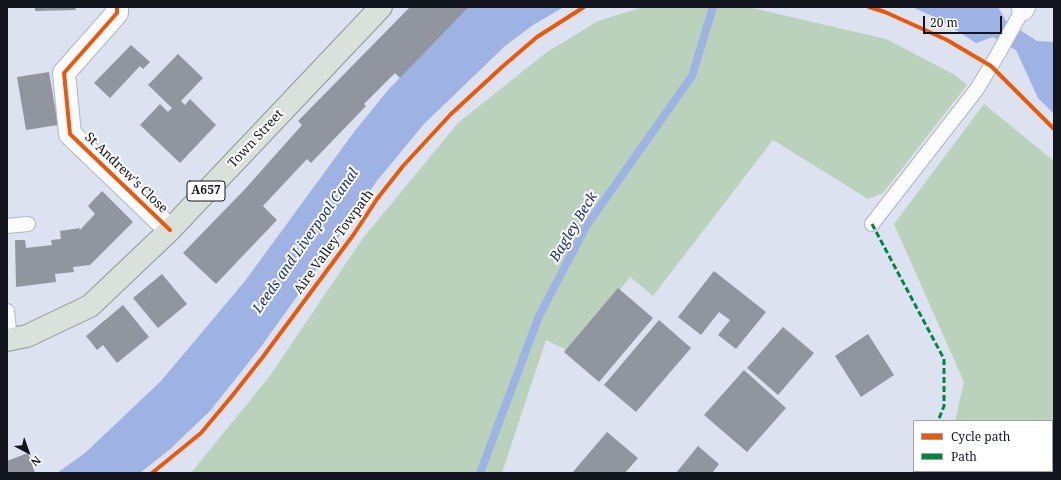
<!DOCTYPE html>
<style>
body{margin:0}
#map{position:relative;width:1061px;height:480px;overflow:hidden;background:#dce2ef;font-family:"Noto Serif",serif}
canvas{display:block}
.frame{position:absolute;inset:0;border:8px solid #12151e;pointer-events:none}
.legend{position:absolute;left:913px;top:420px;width:140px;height:52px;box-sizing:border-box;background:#fff;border:1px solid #a0a1a5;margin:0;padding:5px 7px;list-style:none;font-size:12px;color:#12151e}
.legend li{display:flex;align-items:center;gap:8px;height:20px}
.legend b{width:20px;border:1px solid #a0a1a5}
.north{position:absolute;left:8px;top:432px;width:40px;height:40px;-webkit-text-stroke:3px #fff;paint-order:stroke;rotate:139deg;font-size:11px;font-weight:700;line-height:16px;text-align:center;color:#12151e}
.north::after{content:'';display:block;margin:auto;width:14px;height:18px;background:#12151e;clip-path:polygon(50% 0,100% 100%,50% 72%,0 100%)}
.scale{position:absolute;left:923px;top:16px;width:79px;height:18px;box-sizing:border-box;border:2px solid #12151e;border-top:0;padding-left:5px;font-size:12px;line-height:14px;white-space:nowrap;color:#12151e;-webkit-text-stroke:3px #fff;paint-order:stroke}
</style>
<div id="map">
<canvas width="1061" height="480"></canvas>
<div class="frame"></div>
<ul class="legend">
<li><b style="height:5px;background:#e8590c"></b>Cycle path</li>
<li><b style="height:5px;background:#00873e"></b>Path</li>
</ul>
<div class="north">N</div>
<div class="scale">20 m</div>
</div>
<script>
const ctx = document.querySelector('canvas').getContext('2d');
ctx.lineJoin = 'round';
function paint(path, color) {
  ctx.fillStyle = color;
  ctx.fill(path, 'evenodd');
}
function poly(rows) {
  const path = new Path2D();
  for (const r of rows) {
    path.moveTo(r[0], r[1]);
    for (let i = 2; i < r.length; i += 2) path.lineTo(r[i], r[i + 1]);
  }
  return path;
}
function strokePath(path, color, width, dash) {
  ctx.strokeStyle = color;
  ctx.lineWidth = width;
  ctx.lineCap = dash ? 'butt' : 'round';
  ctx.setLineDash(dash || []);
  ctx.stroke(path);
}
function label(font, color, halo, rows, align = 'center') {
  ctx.font = font + ' "Noto Serif",serif';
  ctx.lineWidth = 4;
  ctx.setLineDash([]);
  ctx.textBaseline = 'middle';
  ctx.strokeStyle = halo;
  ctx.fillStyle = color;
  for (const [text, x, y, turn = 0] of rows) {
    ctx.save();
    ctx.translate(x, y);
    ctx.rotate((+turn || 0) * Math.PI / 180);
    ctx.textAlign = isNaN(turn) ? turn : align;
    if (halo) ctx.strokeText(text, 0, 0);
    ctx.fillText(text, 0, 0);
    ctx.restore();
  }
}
paint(poly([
 [643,7,748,7,886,39,955,75,967,85,883,193,868,199,773,140,653,296,630,277,571,352,546,340,502,473,191,473,269,377,363,238,458,123,547,52,598,21],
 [984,104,1054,161,1054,473,939,473,940,471,1052,471,1052,421,955,421,964,382,894,224]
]), '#bad2bb');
paint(poly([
 [469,7,564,7,533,25,505,46,424,124,376,182,316,270,260,348,210,411,169,450,140,473,57,473,85,453,161,381,245,281,354,132,388,90],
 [912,7,998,7,1006,21,1037,41,1054,42,1054,114,1038,98,1016,50,993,37,976,43,939,19]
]), '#9eb2e3');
strokePath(poly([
 [480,473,539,316,587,225,692,76,713,7]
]), '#9eb2e3', 8);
paint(poly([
 [35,7,75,7,76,10,35,11],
 [410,7,466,7,468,8,400,78,395,73,364,104,366,106,311,163,307,159,263,206,277,220,216,284,183,253,245,189,302,125,298,121],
 [131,45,150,62,143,69,140,66,110,98,94,83],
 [178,54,203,78,181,101,185,105,190,99,216,125,180,163,140,125,160,104,168,112,172,108,148,85],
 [49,72,58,125,26,130,17,77],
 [102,191,133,222,90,265,73,267,74,272,55,274,56,282,16,287,15,240,25,240,26,248,52,245,51,240,61,239,60,231,80,228,79,231,95,214,88,206],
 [714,271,766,312,736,349,718,335,730,320,719,312,701,335,678,317],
 [162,274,187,304,158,328,133,298],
 [618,288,653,318,599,382,564,352],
 [123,305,149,337,117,363,103,345,97,350,86,336],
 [659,320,691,348,636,412,604,385],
 [783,327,814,353,778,395,747,368],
 [868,334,894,375,861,397,835,356],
 [744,370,786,408,747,452,704,415],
 [607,432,638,458,625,473,572,473],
 [698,446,719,464,712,473,676,473],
 [28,453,35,473,7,473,7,461]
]), '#90959f');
const lane = poly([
 [872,224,977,89,998,54,1023,9],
 [7,226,28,224],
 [7,311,10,339]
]);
const street = poly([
 [117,7,117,13,64,73,70,134,170,230],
 [1023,9,1024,7]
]);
const primary = poly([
 [7,340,27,336,90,306,170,230,381,7]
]);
strokePath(lane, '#b1b6c0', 16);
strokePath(street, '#b1b6c0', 24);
strokePath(primary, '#8c9990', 24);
strokePath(lane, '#fafbfd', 14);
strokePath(street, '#fafbfd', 22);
strokePath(primary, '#dae1db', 22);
strokePath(poly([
 [872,224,944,359,944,406,938,421],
 [918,473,919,471]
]), '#00873e', 3, [6, 3]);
strokePath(poly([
 [117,7,117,13,64,73,70,134,170,230],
 [869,7,885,12,947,40,991,66,1054,129],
 [152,473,201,433,232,396,262,358,354,234,377,199,403,166,451,114,502,67,537,37,584,7]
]), '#e8590c', 4);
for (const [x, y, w] of [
 [206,191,38]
]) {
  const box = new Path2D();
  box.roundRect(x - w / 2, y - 10, w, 20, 3);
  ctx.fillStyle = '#fff';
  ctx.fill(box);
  strokePath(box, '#12151e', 1);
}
label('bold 12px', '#12151e', null, [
 ["A657",206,191]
]);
label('13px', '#12151e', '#fff', [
 ["Town Street",256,139,-47],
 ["St Andrew's Close",126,173,44],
 ["Aire Valley Towpath",334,242,-54]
]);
label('italic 14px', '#182d77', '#fff', [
 ["Bagley Beck",574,227,-59],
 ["Leeds and Liverpool Canal",306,241,-55]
]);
</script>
